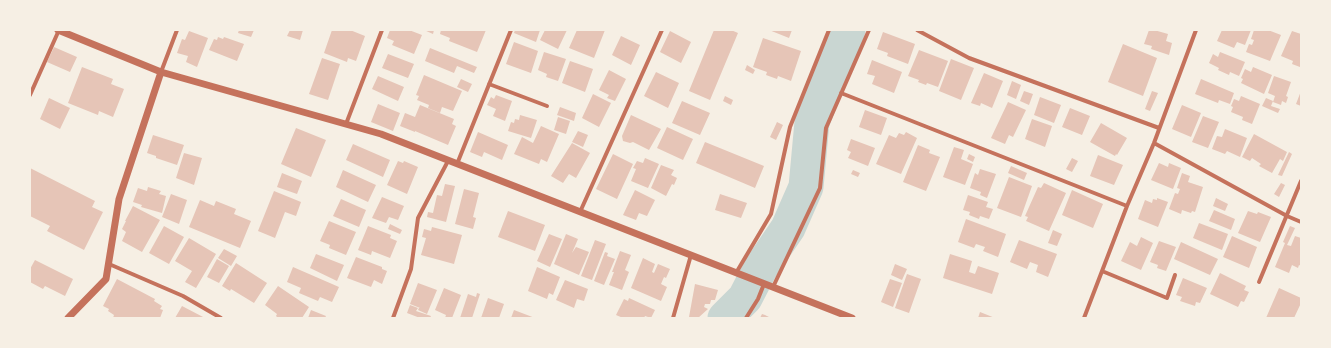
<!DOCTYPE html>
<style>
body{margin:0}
#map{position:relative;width:1331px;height:348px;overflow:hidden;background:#f6efe4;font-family:Poppins,sans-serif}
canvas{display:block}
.frame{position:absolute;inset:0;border:31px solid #f6efe4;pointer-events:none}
</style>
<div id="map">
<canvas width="1331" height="348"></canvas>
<div class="frame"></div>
</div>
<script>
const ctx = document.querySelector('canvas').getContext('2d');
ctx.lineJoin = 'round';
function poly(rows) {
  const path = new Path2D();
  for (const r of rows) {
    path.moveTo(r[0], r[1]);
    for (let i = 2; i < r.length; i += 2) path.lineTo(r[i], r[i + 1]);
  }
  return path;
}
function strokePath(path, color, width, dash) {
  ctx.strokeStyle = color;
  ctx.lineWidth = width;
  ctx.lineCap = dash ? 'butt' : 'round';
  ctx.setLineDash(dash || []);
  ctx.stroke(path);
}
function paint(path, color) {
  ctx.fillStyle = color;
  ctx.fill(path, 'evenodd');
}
strokePath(poly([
 [725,318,745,298,760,269,788,228,806,187,812,122,848,30]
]), '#c9d6d2', 35);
paint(poly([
 [239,30,254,30,251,37,238,33],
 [290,30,303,30,300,40,287,36],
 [332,30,350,30,365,36,356,61,348,58,347,62,324,53],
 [390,30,409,30,422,35,414,54,392,45,394,41,387,38],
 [424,30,434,30,433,34],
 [441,30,486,30,477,52,449,41,450,38,440,34],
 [515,30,540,30,536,42,514,33],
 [545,30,567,30,558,49,540,40],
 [577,30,605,30,594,58,569,48],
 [714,30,731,30,738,33,710,100,689,91],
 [769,30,792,30,789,38],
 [1149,30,1154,30,1168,34,1166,41,1172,43,1169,55,1151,49,1152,46,1144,44],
 [1222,30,1251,30,1245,45,1237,42,1234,48,1217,41],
 [1254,30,1268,30,1281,35,1270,61,1246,52,1249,44,1252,45,1254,40,1251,39],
 [189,31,208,38,197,67,186,62,188,56,177,53,182,39,185,40],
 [670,31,691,42,681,63,660,52],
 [1292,31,1301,34,1300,67,1292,64,1293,61,1281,56],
 [883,32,915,44,908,64,887,56,888,53,877,49],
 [621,36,640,45,631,65,612,55],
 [218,37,223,39,224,37,244,44,237,61,209,50,214,39,217,40],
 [763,38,801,51,791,81,778,76,777,79,766,75,767,72,753,67],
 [514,42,538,51,531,73,506,64],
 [1123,44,1157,58,1143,96,1108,82],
 [54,47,77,57,70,72,47,62],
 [430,48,477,67,474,73,457,66,454,73,425,61],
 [919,50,948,61,938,87,927,83,926,85,918,82,919,80,908,76],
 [544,52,566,59,558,81,546,77,547,74,538,70],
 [1220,52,1245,62,1239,76,1230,72,1229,75,1218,70,1219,68,1209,63,1213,54,1218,57],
 [388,54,414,64,408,78,382,68],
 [322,58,340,64,328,100,309,94],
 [951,59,974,68,961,100,939,91],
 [872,60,902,72,894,93,872,84,875,76,867,74],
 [570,61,593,69,585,92,562,83],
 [747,65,755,70,753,74,745,70],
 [82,67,113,79,111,84,124,89,113,117,99,111,98,115,68,103],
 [1253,67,1272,75,1264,94,1241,83,1243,79,1241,78,1245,69,1251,72],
 [609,70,626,79,615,101,607,98,609,95,599,90],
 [656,72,679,83,668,108,644,96],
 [984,73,1003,81,992,108,981,103,980,106,971,103],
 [424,75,462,91,453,111,442,107,440,113,428,108,429,105,417,100,419,96,416,95],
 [378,76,404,87,398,101,372,89],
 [1274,76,1291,82,1286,96,1288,97,1286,103,1282,101,1281,105,1273,102,1275,96,1268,93],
 [461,79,472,84,468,92,457,87],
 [1201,79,1234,93,1230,104,1219,100,1218,103,1195,94],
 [1012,81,1021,85,1016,99,1007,95],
 [1024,91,1033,94,1029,105,1020,101],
 [1152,91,1158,93,1150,111,1145,109],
 [1301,91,1301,106,1296,104],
 [593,94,611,103,599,127,582,118],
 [496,95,512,101,505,121,493,116,496,109,487,105,491,97,494,99],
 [725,96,733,100,731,105,723,101],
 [1241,96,1260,104,1252,124,1242,120,1243,117,1231,112,1233,107,1231,106,1234,99,1239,101],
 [1040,97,1061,105,1054,123,1034,115],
 [49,98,70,108,60,129,40,119],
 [1266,98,1273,101,1271,106,1280,109,1278,113,1262,106],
 [682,101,710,113,700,135,672,123],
 [1008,102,1026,110,1013,137,1009,135,1005,144,991,138],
 [378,104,400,113,393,131,371,122],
 [420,105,454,119,452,124,456,126,448,145,415,131,415,132,400,126,405,113,415,117],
 [1182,105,1201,113,1191,137,1172,129],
 [560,107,576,113,574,121,557,115],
 [1070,108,1090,116,1082,135,1062,127],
 [865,110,887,118,881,135,859,127],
 [520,115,537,120,531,138,508,131,511,122,514,123,515,119,519,120],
 [631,115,661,129,649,150,633,142,630,143,623,141,622,136],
 [1203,116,1219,122,1208,148,1192,142],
 [558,117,570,121,566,134,554,130],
 [1032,119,1052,126,1045,147,1025,139],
 [777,122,783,125,776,140,770,137],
 [1101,123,1127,138,1117,155,1116,154,1115,156,1090,142],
 [541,126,559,134,547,162,541,159,539,164,514,154,522,137,533,143],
 [667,127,693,139,683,160,657,148],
 [296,128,326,140,311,177,281,164],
 [1225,129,1247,138,1240,157,1227,151,1225,154,1212,149,1217,136,1222,137],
 [578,131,588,135,583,147,572,142],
 [478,132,508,145,502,160,484,152,482,157,470,152],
 [906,132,917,138,901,174,876,164,889,135,896,138,899,133,904,135],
 [1254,134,1287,152,1283,161,1280,159,1272,173,1259,166,1261,164,1252,158,1250,161,1242,157],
 [153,135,184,145,177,165,156,158,156,156,147,153],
 [851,139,875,148,868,166,848,158,851,152,847,150],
 [705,142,764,166,755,188,696,163],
 [572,143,590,153,576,178,569,174,563,183,551,176],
 [353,144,390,160,383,177,346,160],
 [918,145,930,150,929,153,940,157,926,191,903,182],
 [954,147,964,150,961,159,973,164,965,185,943,177],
 [1289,152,1292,154,1282,176,1278,175],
 [184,153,202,158,194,185,176,178],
 [613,154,633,164,617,199,596,189],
 [969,154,975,157,973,162,967,159],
 [1098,155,1123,165,1114,185,1090,176],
 [645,158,659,164,648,188,631,181,636,169,633,168,637,161,643,163],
 [1072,158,1078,161,1072,172,1066,169],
 [398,161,403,163,404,161,418,167,407,194,387,185],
 [1159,163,1168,167,1169,163,1181,168,1173,189,1151,180],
 [661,165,674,170,671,175,677,178,674,185,672,184,666,196,651,188],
 [1011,166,1027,173,1024,180,1008,173],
 [30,168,95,201,92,207,103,212,84,250,47,231,50,226,30,216],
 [980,169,996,174,987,198,980,195,981,192,970,188,975,173,978,175],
 [343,170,376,185,368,202,336,187],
 [853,170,860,173,858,177,851,174],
 [282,173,302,181,297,194,277,187],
 [1182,173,1190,176,1188,182,1203,187,1195,212,1192,211,1191,213,1182,210,1181,214,1169,209,1175,193,1178,194,1180,189,1177,188],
 [1009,177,1032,186,1021,217,997,208],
 [1044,183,1066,193,1049,231,1026,221,1028,217,1025,216,1038,187,1041,188],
 [1281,183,1285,185,1279,197,1274,194],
 [445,184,455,186,446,222,427,217,428,212,433,213,437,195,442,196],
 [148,187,161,191,159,194,166,196,162,213,141,207,142,205,133,202,138,188,147,191],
 [464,189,479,193,473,217,476,218,473,229,455,224],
 [635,190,655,200,647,216,639,213,636,220,623,215],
 [1072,190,1103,204,1093,228,1062,215],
 [274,191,301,202,296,216,285,212,275,238,258,231],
 [171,194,187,200,179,224,162,217],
 [720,194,747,203,741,218,715,210],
 [968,195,988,202,986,207,993,209,989,219,980,216,979,219,969,215,970,212,963,210],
 [382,197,404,206,398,220,389,217,386,223,372,218],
 [1157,198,1168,202,1158,227,1138,219,1145,200,1152,203,1153,199,1157,200],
 [1216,198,1228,204,1225,211,1213,206],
 [341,199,366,210,359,227,333,216],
 [200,200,214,206,216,201,236,209,234,214,251,221,240,248,189,227],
 [133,206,160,220,142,252,122,241,126,232,122,229,126,221,125,221],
 [1214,210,1235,219,1231,230,1209,221],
 [508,211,545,225,535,251,498,237],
 [1248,211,1257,214,1258,212,1271,217,1260,242,1238,233],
 [966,219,1006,234,998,257,983,251,985,247,976,244,974,248,958,242],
 [329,221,356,232,346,255,329,248,330,245,320,241],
 [1199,223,1228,234,1222,250,1193,238],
 [390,224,402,230,400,234,388,229],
 [164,226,184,237,169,264,149,253],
 [368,226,391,235,390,238,397,241,390,258,372,251,371,255,358,250],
 [1290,226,1295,228,1287,245,1291,246,1295,236,1301,238,1301,266,1299,265,1298,268,1292,265,1289,273,1275,267,1285,243,1283,242],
 [432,227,462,235,454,264,421,255,426,238,422,237,424,229,431,231],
 [1053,230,1062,234,1057,246,1048,243],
 [549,234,562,239,550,267,537,261],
 [566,234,578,239,572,253,576,247,589,252,579,275,554,264],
 [1232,236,1257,247,1249,268,1223,257],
 [1141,237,1153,243,1141,270,1121,261,1130,242,1137,246],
 [189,238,216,254,196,288,185,282,192,271,175,261],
 [595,240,606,244,592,280,581,276],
 [1019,240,1057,254,1048,277,1036,272,1038,265,1030,262,1027,269,1010,262],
 [1159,241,1176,247,1166,271,1157,268,1158,265,1150,262],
 [1181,242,1218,259,1210,275,1174,259],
 [224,249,237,256,231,266,218,258],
 [620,251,631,255,625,270,629,272,622,290,609,285,614,272,612,272],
 [605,252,608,253,607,256,615,259,604,285,594,281],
 [316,254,344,265,337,281,310,268],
 [950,254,972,261,969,272,975,274,978,266,999,273,992,294,943,278],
 [356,257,382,267,382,269,387,271,382,284,374,280,371,287,347,278],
 [643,258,655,264,652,272,654,273,658,264,670,269,666,278,664,277,661,284,667,287,661,301,631,288],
 [217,259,229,266,219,283,207,277],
 [35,260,73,279,65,296,45,286,43,289,30,282,31,279,30,279,30,269],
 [236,263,267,283,254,303,231,289,230,291,222,286],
 [895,264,907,269,902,280,891,275],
 [293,267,339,287,332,302,320,297,318,301,299,293,301,288,287,282],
 [537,267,560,277,553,295,549,293,547,299,528,291],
 [1220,273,1246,286,1244,290,1249,292,1244,302,1241,301,1238,307,1210,294],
 [907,274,921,279,909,313,895,308],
 [1183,278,1207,288,1200,303,1196,302,1195,306,1180,301,1182,297,1176,295],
 [117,279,155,299,154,301,162,306,160,309,163,310,160,318,113,318,114,315,108,311,109,309,103,306],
 [890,279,902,283,893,307,881,302],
 [565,280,588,289,584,301,577,299,574,308,556,300],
 [418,283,437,290,427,314,418,310,419,308,420,308,410,304],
 [695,284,718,290,715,300,711,300,710,304,705,304,704,307,708,309,698,318,689,317],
 [278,286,309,307,302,318,278,318,276,316,277,314,265,305],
 [444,288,461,295,452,318,445,318,446,315,435,310],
 [1279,288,1301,298,1301,303,1294,318,1266,318],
 [477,293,480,294,472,318,460,318,468,294,476,297],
 [488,298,504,304,499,318,481,318],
 [629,298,655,310,651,318,645,316,644,318,623,318,616,315,624,299,628,301],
 [410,305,418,308,416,311,431,316,430,318,420,318,407,313],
 [182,306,205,318,175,318],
 [311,310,326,316,325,318,308,318],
 [514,310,535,318,511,318],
 [980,312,995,318,978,318],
 [762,314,765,315,771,318,760,318]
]), '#e6c5b7');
strokePath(poly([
 [917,30,969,58,1159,128],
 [161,72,177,30],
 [489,84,547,106],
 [841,93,1127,206],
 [30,95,59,30],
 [346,124,382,30],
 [1154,143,1287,216,1301,222],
 [457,164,511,30],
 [580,212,662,30],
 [109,264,183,296,221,318],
 [1102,271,1167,298,1175,275],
 [736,273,771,214,790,127,829,30],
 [1259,282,1301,181],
 [773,287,820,188,826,128,869,30],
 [393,318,411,269,418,218,448,161],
 [673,318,691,255],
 [746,318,758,299,764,284],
 [1084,318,1127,206,1154,143,1196,30]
]), '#c5725c', 4);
strokePath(poly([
 [58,30,161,72,381,134,852,318],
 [68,318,106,279,119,199,161,72]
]), '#c5725c', 7);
</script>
